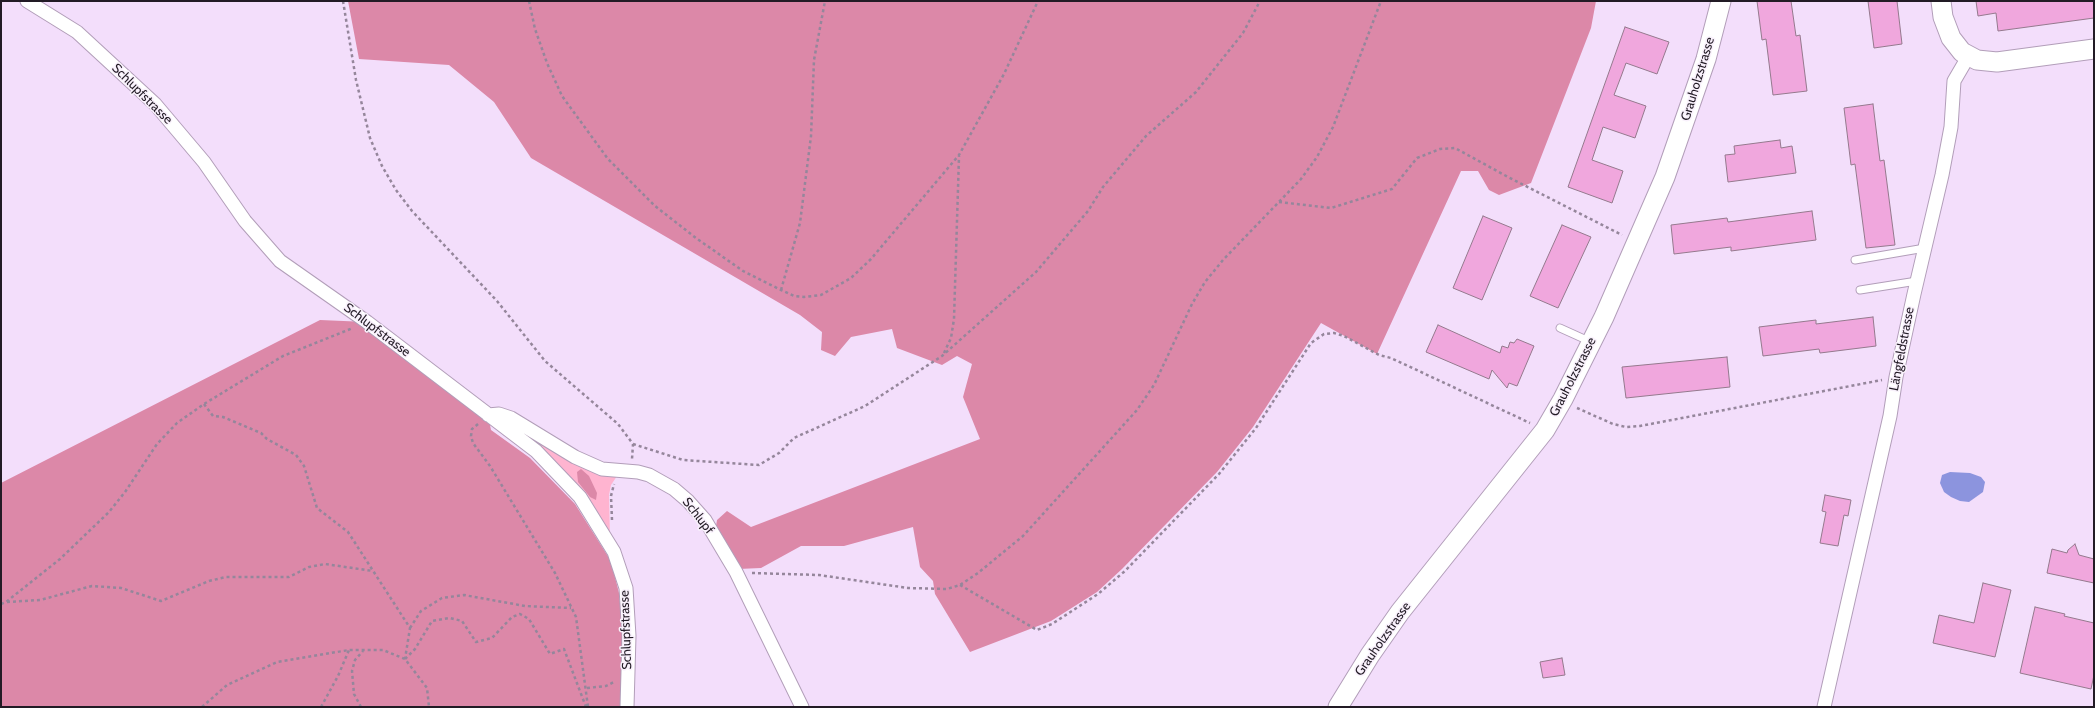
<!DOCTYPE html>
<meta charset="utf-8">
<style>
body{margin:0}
#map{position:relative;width:2095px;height:708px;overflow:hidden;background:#f3defb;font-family:Cabin,sans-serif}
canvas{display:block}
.frame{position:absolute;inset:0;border:2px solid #221b25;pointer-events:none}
</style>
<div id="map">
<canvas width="2095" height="708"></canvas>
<div class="frame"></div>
</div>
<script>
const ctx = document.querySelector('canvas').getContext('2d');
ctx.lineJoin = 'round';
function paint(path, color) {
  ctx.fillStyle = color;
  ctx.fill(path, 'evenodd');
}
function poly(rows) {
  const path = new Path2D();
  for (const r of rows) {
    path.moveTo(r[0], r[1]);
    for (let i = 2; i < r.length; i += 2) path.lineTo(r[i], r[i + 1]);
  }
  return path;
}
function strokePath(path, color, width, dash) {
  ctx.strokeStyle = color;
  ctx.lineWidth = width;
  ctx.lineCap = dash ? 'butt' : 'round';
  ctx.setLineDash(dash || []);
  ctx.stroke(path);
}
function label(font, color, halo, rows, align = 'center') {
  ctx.font = font + ' Cabin,sans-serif';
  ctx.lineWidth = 3;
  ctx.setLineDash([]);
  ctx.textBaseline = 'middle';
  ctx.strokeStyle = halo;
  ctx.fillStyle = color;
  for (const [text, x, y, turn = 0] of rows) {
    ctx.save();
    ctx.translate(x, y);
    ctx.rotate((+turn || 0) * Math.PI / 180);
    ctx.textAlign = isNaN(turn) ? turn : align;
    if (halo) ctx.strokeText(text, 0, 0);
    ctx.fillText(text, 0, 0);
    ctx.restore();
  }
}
paint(poly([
 [508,422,617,476,611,485,609,495,610,539]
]), '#ffb4d0');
paint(poly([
 [348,1,1596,1,1591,28,1531,183,1499,195,1489,190,1478,171,1461,171,1377,354,1321,323,1253,427,1217,472,1122,569,1097,592,1051,621,970,652,935,594,933,581,920,567,913,527,844,546,801,546,761,568,738,569,715,532,717,520,727,511,751,527,980,439,963,397,972,364,957,356,942,365,897,348,892,329,851,337,835,356,821,350,822,332,800,315,531,158,494,102,449,65,359,59],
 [320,320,367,322,488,415,491,430,530,458,575,504,611,561,619,593,623,635,622,707,1,707,1,483],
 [581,469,589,476,597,493,596,500,590,497,578,482,577,472]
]), '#dc88a8');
paint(poly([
 [1950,472,1970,473,1981,477,1985,482,1983,492,1969,502,1960,501,1951,497,1944,492,1940,483,1942,475]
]), '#8c94de');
const building = poly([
 [1757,1,1791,1,1796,36,1800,35,1807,91,1773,95,1766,39,1762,40,1757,1],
 [1868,1,1897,1,1902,44,1874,48,1868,1],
 [1976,1,2094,1,2094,18,1998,31,1996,13,1978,16,1976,1],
 [1625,27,1669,42,1657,74,1626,63,1622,74,1614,95,1646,106,1635,138,1603,127,1592,160,1623,171,1612,203,1568,187,1625,27],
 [1873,104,1880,161,1884,160,1895,245,1866,248,1855,164,1851,165,1844,108,1873,104],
 [1780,140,1781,148,1792,146,1796,173,1728,182,1725,155,1735,154,1734,146,1780,140],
 [1812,211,1816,240,1731,251,1731,247,1674,254,1671,225,1727,218,1728,222,1812,211],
 [1483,216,1512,228,1482,300,1453,288,1483,216],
 [1562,225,1591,237,1558,308,1530,296,1562,225],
 [1873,317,1876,346,1820,353,1819,349,1763,356,1759,327,1816,320,1816,324,1873,317],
 [1438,325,1500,353,1502,346,1508,348,1510,342,1514,343,1517,339,1534,346,1517,386,1509,383,1507,388,1492,370,1489,379,1426,352,1438,325],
 [1727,357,1730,387,1626,398,1622,367,1727,357],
 [1825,495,1851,500,1848,516,1844,515,1838,546,1820,543,1826,512,1822,511,1825,495],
 [2075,544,2079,555,2094,559,2094,583,2047,573,2052,549,2067,553,2068,550,2075,544],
 [1983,583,2011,590,1995,657,1933,643,1939,615,1974,623,1983,583],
 [2035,607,2065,614,2064,616,2094,623,2094,675,2091,689,2020,673,2035,607],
 [1562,658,1565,675,1543,678,1540,662,1562,658]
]);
paint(building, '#f0a7dd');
strokePath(building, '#94798d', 1);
const lane = poly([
 [1855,260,1925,248],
 [1860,290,1917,281],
 [1560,328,1591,342]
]);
const street = poly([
 [27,1,77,32,155,104,204,162,245,221,280,261,367,322,536,451,580,497,614,552,626,588,629,636,627,707],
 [488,415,499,414,511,418,575,457,602,469,638,472,649,475,674,489,688,501,705,520,736,572,802,707],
 [1824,707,1890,416,1896,377,1914,294,1942,175,1951,127,1954,81,1968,57]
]);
const secondary = poly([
 [1941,1,1943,17,1951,38,1962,52,1977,60,1997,62,2094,49],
 [1338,707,1370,655,1400,612,1545,430,1563,399,1604,317,1665,177,1706,59,1721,1]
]);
strokePath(lane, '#b29eb9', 9);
strokePath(street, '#b29eb9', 15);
strokePath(secondary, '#b29eb9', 21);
strokePath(poly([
 [343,1,356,80,370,138,382,166,396,190,412,211,497,301,545,361,618,424,633,444,632,459],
 [529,1,535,29,547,63,562,96,608,159,655,206,696,238,743,271,781,290,794,296,804,297,821,295,851,278,871,259,959,155,1004,74,1038,1],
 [1279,202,1331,208,1392,189,1417,158,1440,149,1455,148,1508,177,1622,235],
 [781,290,800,223,811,136,814,60,825,1],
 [944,353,951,338,954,319,959,156],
 [204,404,213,416,223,417,261,433,267,439,296,455,304,466,317,508,348,532,410,628,405,659],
 [1577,408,1613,424,1626,427,1640,426,1882,380],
 [478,424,472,429,471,436,473,443,490,466,555,573,576,617,588,707],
 [633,444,683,460,759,465,779,453,794,438,865,406,942,356,1036,272,1088,211,1103,187,1146,136,1196,92,1243,33,1260,1],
 [612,520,611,496,614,484],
 [752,573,819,575,908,588,947,589,960,585,978,573,1023,536,1137,410,1154,385,1192,304,1205,282,1223,260,1301,179,1317,157,1333,127,1381,1],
 [960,585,1037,630,1052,624,1098,594,1125,571,1219,474,1256,428,1311,343,1324,334,1334,333,1344,336,1379,355,1391,358,1530,423],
 [7,602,40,600,92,586,121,588,161,601,209,581,226,577,289,577,309,567,325,564,373,571],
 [1,604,6,602,60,559,109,512,125,492,157,444,177,423,204,404,283,356,353,328],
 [410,628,421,611,442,598,464,595,525,606,571,608],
 [405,659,415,649,432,621,450,618,462,621,476,642,492,638,512,617,520,614,529,619,550,654,564,649,586,707],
 [587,688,606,686,614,682],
 [202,707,227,685,277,662,349,650,383,650,405,659,427,688,429,707],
 [321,707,338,676,349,650],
 [361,707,354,694,352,671,355,660,363,651]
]), '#95869b', 2.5, [3, 3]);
strokePath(lane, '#fff', 7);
strokePath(street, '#fff', 13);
strokePath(secondary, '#fff', 19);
label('13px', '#221b25', '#f9f1fc', [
 ["Grauholzstrasse",1698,79,-73],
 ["Schlupfstrasse",142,94,45],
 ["Schlupfstrasse",377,330,37],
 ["Längfeldstrasse",1902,349,-79],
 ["Grauholzstrasse",1573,377,-63],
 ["Schlupf",698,516,52],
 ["Schlupfstrasse",626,630,-92],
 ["Grauholzstrasse",1383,639,-55]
]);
</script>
